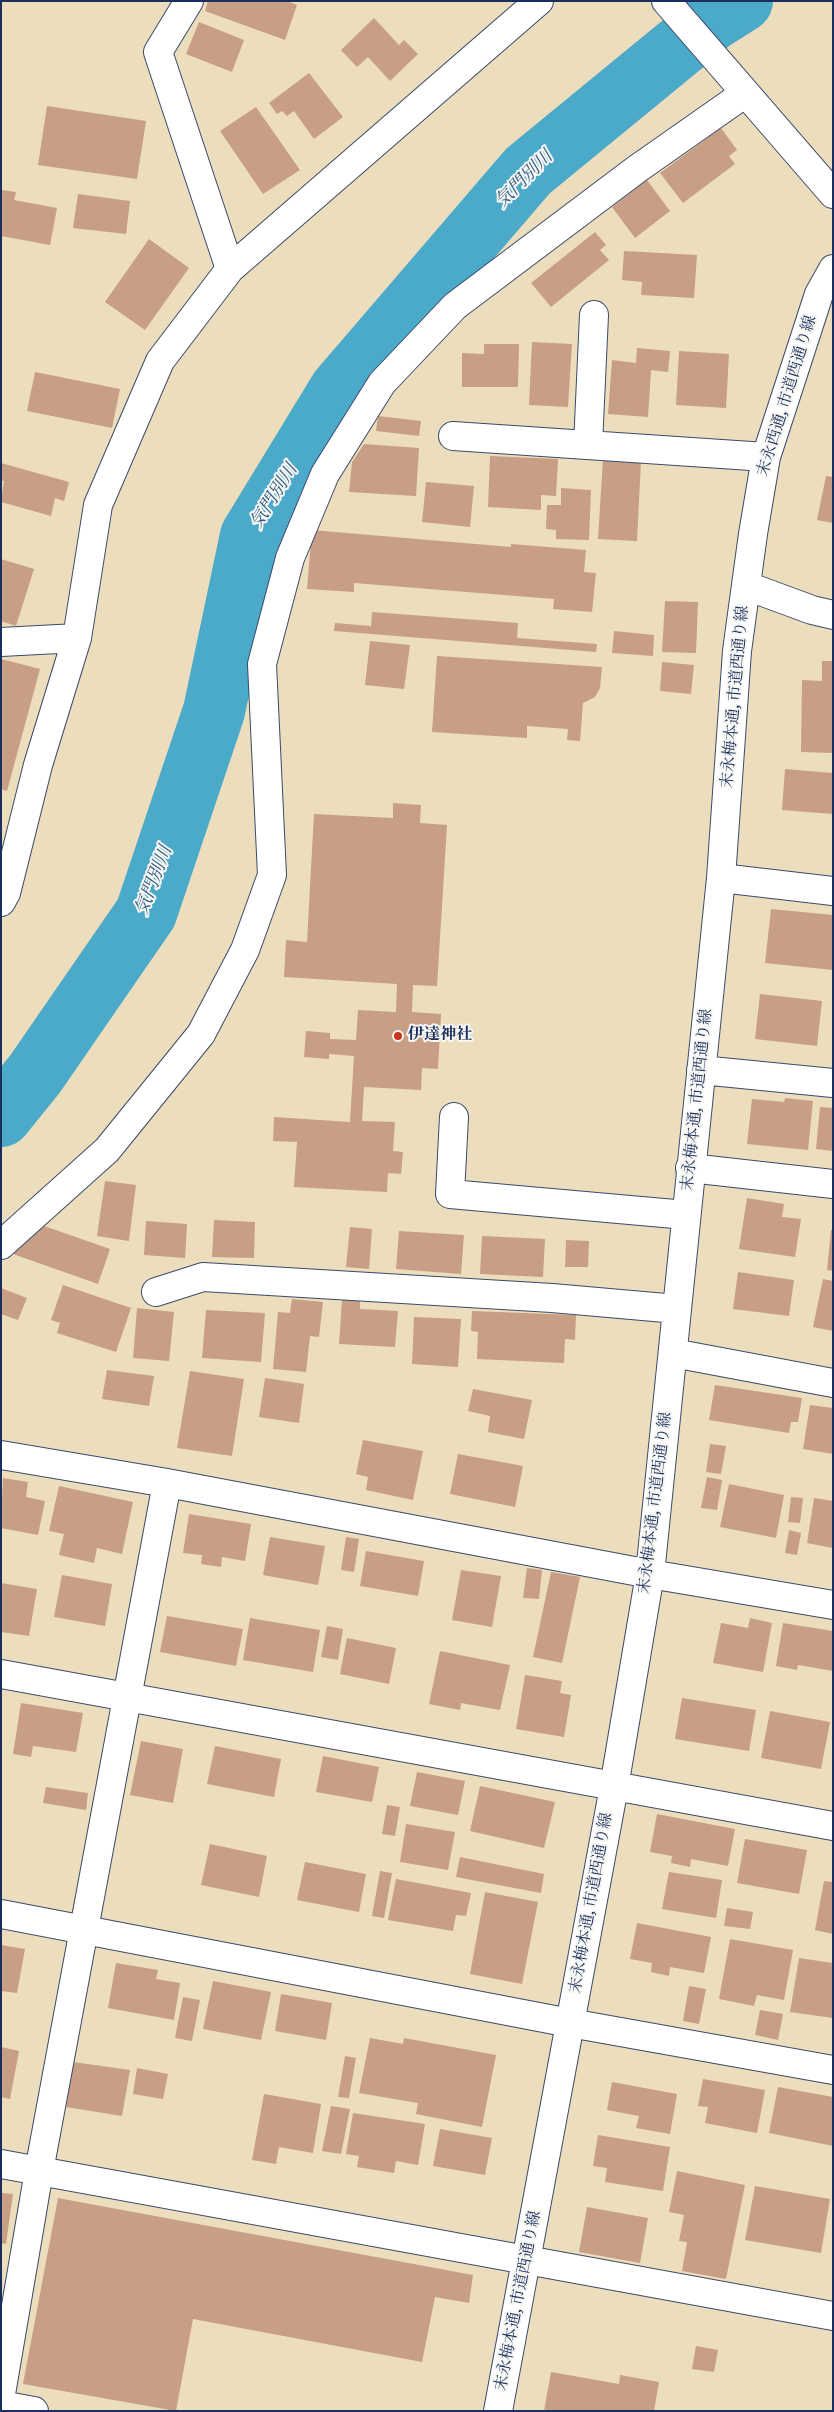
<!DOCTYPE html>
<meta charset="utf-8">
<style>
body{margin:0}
#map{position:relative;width:834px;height:2412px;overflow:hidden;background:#ecdebc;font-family:"IM FELL Double Pica",serif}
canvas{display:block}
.frame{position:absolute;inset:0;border:2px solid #1b2f5e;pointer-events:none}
</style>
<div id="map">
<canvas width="834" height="2412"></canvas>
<div class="frame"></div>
</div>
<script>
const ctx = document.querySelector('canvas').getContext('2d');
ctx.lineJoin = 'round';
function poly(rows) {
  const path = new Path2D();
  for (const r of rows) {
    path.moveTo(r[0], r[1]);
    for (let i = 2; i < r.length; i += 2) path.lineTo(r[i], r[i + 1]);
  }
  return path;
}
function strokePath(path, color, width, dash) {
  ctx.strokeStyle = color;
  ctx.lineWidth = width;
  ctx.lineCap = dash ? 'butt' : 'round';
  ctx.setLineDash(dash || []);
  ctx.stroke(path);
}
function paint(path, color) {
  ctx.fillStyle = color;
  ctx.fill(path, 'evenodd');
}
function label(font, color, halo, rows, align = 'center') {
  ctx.font = font + ' "IM FELL Double Pica","Noto Serif JP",serif';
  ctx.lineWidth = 4;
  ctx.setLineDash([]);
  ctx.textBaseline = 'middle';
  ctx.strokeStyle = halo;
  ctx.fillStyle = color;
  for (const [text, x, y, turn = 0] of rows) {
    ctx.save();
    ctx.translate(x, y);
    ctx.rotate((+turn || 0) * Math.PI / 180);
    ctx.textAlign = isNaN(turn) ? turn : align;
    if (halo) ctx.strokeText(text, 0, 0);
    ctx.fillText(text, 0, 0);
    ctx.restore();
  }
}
strokePath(poly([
 [1,1116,35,1074,146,913,214,711,251,536,340,390,528,171,712,20,742,1]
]), '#4ba9ca', 62);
paint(poly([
 [208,1,287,1,297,5,285,40,205,11],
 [374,18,399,45,404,40,418,54,390,81,368,57,357,67,341,50],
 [199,22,244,40,232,72,186,54],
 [309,73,343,117,314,139,294,111,287,116,282,111,277,114,269,103],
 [47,106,146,121,137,179,38,165],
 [256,107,300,170,263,194,220,131],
 [721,128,737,150,729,156,735,164,683,203,660,173],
 [647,180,670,211,635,238,612,207],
 [1,190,16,192,14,200,57,208,50,245,1,236],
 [78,194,130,201,126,234,73,228],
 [595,232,606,245,600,250,609,260,551,307,531,283],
 [149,239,189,268,145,330,105,302],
 [624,251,697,255,694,298,641,295,642,282,622,280],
 [532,342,572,344,568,407,529,405],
 [484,344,519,344,518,387,462,387,462,353,484,354],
 [637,348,670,351,668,372,651,370,648,417,608,414,612,360,636,363],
 [679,351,729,354,726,408,676,405],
 [35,372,120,389,112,428,27,411],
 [378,416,421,421,419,436,376,431],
 [364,444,419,448,416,496,349,492,352,462],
 [490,456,558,459,556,496,541,495,541,510,488,507],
 [603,459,641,461,637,541,598,539],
 [1,463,69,482,64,501,55,498,51,516,1,502,4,481,1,480],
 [826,476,833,477,833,523,817,520],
 [426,482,474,486,470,527,422,522],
 [561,488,591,490,589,540,556,539,556,530,546,529,547,505,561,505],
 [312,530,511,547,511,544,586,550,584,572,596,573,592,612,553,609,554,599,354,583,354,592,307,589],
 [1,559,34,569,16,626,1,621],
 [665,601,698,602,696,653,662,652],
 [372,612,518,623,517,638,597,644,596,652,334,631,335,623,371,626],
 [614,631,654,635,653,656,612,653],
 [370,641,410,645,404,689,365,685],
 [437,656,602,667,600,688,595,697,583,703,580,741,567,740,568,729,527,726,527,738,432,732],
 [1,659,40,669,7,791,1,789],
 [822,661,833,661,833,753,801,752,802,680,822,681],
 [662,662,694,665,691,694,660,691],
 [785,769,833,773,833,814,782,810],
 [393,803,421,805,420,823,447,825,437,986,413,985,412,1012,441,1014,438,1069,422,1068,421,1090,364,1087,362,1121,395,1122,393,1151,403,1152,401,1174,388,1173,387,1192,294,1187,297,1142,273,1141,274,1117,350,1122,354,1056,329,1054,329,1059,304,1057,306,1031,330,1033,330,1039,356,1040,358,1010,396,1012,397,984,284,977,286,940,307,942,314,814,393,818],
 [771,909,833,915,833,970,765,963],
 [760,994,822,1001,817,1046,755,1039],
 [785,1098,813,1101,808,1150,747,1144,752,1099,784,1102],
 [820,1107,833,1108,833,1151,816,1149],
 [105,1181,136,1185,129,1241,97,1236],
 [747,1198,784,1204,782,1217,801,1219,795,1257,739,1249],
 [214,1220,255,1222,254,1258,212,1257],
 [146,1221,187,1224,185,1258,144,1255],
 [44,1226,110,1249,98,1284,13,1254],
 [350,1227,372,1229,369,1269,346,1267],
 [831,1230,833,1230,833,1271,827,1270],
 [399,1231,464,1235,461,1274,396,1269],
 [482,1236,545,1239,543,1277,480,1274],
 [566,1240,589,1241,588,1267,565,1267],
 [738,1272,794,1280,789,1316,733,1309],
 [823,1279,833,1281,833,1331,813,1327],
 [63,1285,131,1308,116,1352,57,1333,60,1323,51,1320],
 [1,1288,27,1298,18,1320,1,1314],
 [292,1299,323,1302,319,1337,310,1336,306,1372,273,1369,278,1312,290,1313],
 [342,1300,360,1301,360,1309,398,1311,395,1347,339,1344],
 [137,1308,174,1312,169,1361,133,1358],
 [206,1310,265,1313,261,1362,202,1358],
 [472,1311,576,1315,575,1340,565,1339,564,1363,477,1359,478,1332,471,1331],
 [414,1317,461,1319,458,1367,412,1364],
 [107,1370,154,1376,149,1406,102,1399],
 [190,1371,244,1379,232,1456,177,1448],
 [265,1378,304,1384,299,1423,259,1417],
 [715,1385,802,1398,798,1422,791,1422,789,1433,709,1420],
 [473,1389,532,1400,524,1439,488,1432,490,1416,468,1411],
 [810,1405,833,1408,833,1454,803,1449],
 [363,1440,423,1451,413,1500,366,1490,368,1477,356,1474],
 [710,1444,726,1446,721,1474,706,1472],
 [458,1454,523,1466,515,1507,450,1494],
 [707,1477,722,1480,717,1510,701,1508],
 [3,1478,28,1482,26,1497,45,1501,38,1535,1,1528],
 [729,1484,784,1495,776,1538,720,1527],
 [59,1486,133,1502,122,1554,97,1548,94,1563,59,1555,64,1534,49,1531],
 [791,1497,803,1498,800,1523,788,1522],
 [814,1498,833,1501,833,1548,807,1543],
 [189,1514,251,1524,245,1561,222,1557,221,1567,201,1564,202,1555,183,1553],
 [789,1530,801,1533,797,1555,785,1553],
 [270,1537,325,1546,318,1585,263,1575],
 [346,1537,359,1539,354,1572,341,1570],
 [366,1551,424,1561,418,1596,360,1586],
 [527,1568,542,1570,539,1599,523,1598],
 [461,1570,501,1576,492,1627,452,1620],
 [551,1572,580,1577,562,1663,533,1657],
 [62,1575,112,1584,105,1626,54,1617],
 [1,1583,37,1589,29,1636,1,1632],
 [167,1616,243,1629,236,1666,160,1652],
 [250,1618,320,1630,313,1672,243,1660],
 [750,1618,772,1623,763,1672,713,1663,721,1623,748,1628],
 [783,1623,833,1631,833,1671,798,1665,797,1670,776,1666],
 [327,1626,343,1629,338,1660,321,1657],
 [347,1638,396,1648,389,1684,340,1674],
 [440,1651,510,1665,500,1710,461,1703,460,1710,429,1704],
 [525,1675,562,1681,560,1693,571,1695,564,1737,516,1729],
 [682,1698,756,1710,749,1751,675,1739],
 [21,1703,83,1713,76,1752,33,1746,31,1757,13,1754],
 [770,1711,830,1722,821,1769,761,1758],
 [141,1741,183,1749,173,1803,130,1795],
 [215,1746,281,1759,274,1797,207,1784],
 [323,1756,379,1767,372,1802,316,1792],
 [417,1772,465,1781,458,1815,410,1806],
 [480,1786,555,1802,544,1848,470,1831],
 [46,1787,88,1793,86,1810,43,1803],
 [387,1805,400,1807,395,1836,382,1834],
 [657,1814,735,1829,728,1866,691,1859,690,1867,671,1863,672,1856,650,1852],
 [406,1824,455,1832,448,1870,400,1862],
 [745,1839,807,1850,799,1894,737,1883],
 [210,1844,267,1856,259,1897,201,1885],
 [460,1857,544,1874,541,1893,456,1877],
 [305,1862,366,1874,359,1912,297,1900],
 [380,1871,392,1873,384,1918,372,1916],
 [669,1872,722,1880,716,1918,662,1909],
 [396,1879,471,1893,466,1916,456,1915,453,1931,388,1920],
 [824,1881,833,1882,833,1934,815,1930],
 [485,1892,538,1902,522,1984,470,1974],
 [727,1908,753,1912,750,1929,724,1926],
 [637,1923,711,1937,704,1973,670,1967,669,1976,651,1972,652,1963,630,1959],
 [730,1939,793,1950,784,2000,757,1995,754,2006,719,1999],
 [1,1945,25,1949,17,1993,1,1991],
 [799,1958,833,1963,833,2018,790,2012],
 [116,1963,158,1970,156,1979,180,1983,174,2020,108,2008],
 [213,1981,271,1992,261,2040,203,2029],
 [689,1986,706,1989,699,2024,683,2021],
 [281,1994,332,2003,326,2040,275,2031],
 [183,1997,200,2000,192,2041,175,2038],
 [760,2010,783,2014,778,2040,755,2035],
 [370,2038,403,2044,404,2038,496,2055,482,2127,416,2114,418,2103,359,2093],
 [1,2047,19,2051,10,2099,1,2097],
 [345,2056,356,2058,349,2098,338,2097],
 [73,2062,130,2070,122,2116,66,2107],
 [137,2068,168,2074,163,2099,133,2094],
 [703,2079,765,2090,757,2133,705,2123,708,2107,698,2106],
 [612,2082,677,2094,670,2134,636,2128,639,2116,607,2110],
 [778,2087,833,2097,833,2146,769,2133],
 [264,2094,321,2104,313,2153,279,2147,276,2164,252,2160],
 [331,2106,350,2109,341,2154,322,2151],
 [353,2113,425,2124,418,2165,396,2161,394,2173,357,2167,359,2156,346,2154],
 [440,2129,492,2138,485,2175,433,2166],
 [598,2135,670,2147,663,2191,605,2182,607,2168,593,2166],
 [677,2171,745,2185,726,2279,682,2271,687,2242,679,2241,684,2215,669,2212],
 [755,2186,830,2199,821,2253,745,2240],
 [1,2193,13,2194,6,2244,1,2243],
 [58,2198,473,2275,469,2303,435,2297,422,2362,193,2319,176,2411,23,2384],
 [587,2207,648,2218,640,2263,579,2252],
 [696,2346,718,2350,714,2372,692,2369],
 [551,2372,619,2384,620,2375,659,2382,654,2411,544,2411]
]), '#c89e84');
const minor = poly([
 [189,1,158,52,230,269],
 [666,1,833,194],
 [453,436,766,457],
 [588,445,594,315],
 [747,586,812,610,833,615],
 [1,642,77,638],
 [721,878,833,891],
 [1,902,6,893,38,765,77,638,98,505,160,361,230,269,539,1],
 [701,1070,833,1083],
 [454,1117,450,1194,686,1215],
 [690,1168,833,1184],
 [1,1245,107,1150,201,1034,245,950,272,875,262,664,290,558,325,474,382,383,455,306,637,169,744,94],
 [156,1292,203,1277,552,1298,677,1309],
 [673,1353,833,1383],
 [1,1455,167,1483,650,1574,833,1605],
 [1,1674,833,1826],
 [1,1914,570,2023,833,2070],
 [1,2164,833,2316],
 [1,2394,39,2171,167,1483],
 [1,2405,34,2411],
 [498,2411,614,1787,650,1574,721,878,737,651,753,534,766,457,819,294,833,269]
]);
strokePath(minor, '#3a496c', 30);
strokePath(minor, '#fff', 28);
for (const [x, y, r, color] of [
 [398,1036,5,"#c8321e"]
]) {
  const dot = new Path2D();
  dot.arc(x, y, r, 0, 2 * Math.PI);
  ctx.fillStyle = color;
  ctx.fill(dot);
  strokePath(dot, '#f6f6f2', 2);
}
label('16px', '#1b2f5e', '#f6f6f2', [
 ["末永西通, 市道西通り線",788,396,-73],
 ["末永梅本通, 市道西通り線",736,697,-85],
 ["末永梅本通, 市道西通り線",698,1100,-84],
 ["末永梅本通, 市道西通り線",656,1503,-83],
 ["末永梅本通, 市道西通り線",592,1903,-80],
 ["末永梅本通, 市道西通り線",519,2301,-79]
]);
label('bold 16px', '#1b2f5e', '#f6f6f2', [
 ["伊達神社",408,1036]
], 'left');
label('italic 18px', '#2c5a84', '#f6f6f2', [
 ["気門別川",525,180,-45],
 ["気門別川",275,497,-58],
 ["気門別川",155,881,-69]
]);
</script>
